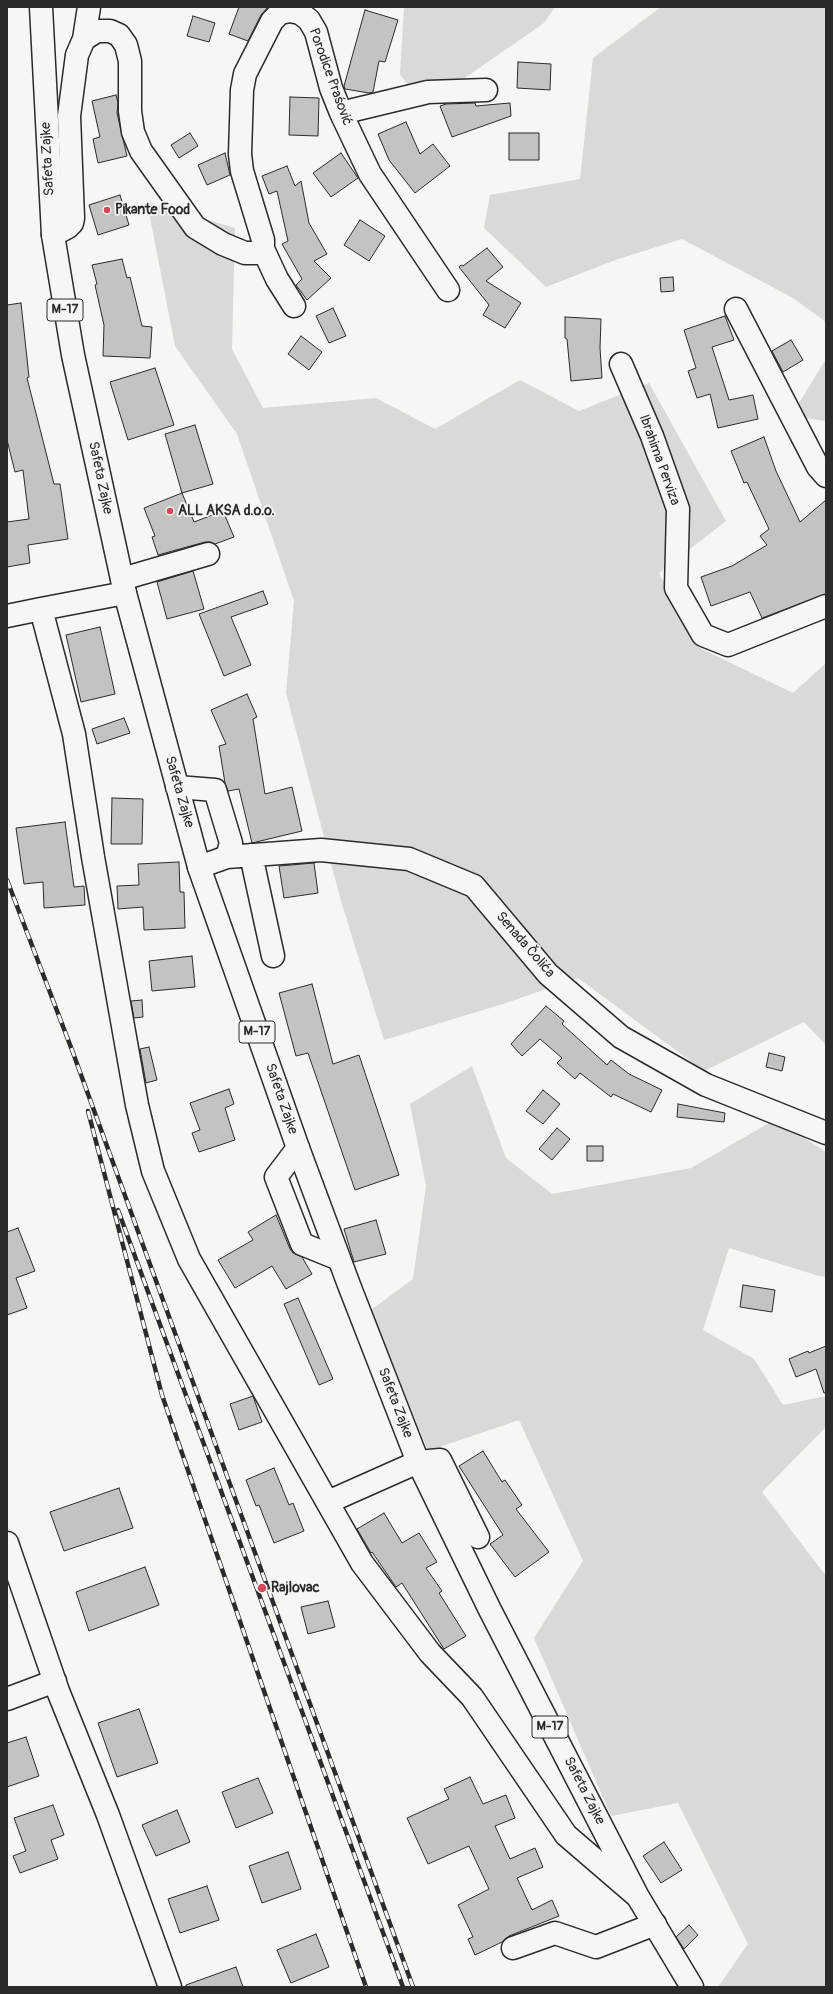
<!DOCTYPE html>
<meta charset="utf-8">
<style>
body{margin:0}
#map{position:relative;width:833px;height:1994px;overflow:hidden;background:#f6f6f2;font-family:Pangolin,sans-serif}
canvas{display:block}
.frame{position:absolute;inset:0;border:8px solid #2b2b2b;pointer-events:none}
</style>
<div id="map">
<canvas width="833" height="1994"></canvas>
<div class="frame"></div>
</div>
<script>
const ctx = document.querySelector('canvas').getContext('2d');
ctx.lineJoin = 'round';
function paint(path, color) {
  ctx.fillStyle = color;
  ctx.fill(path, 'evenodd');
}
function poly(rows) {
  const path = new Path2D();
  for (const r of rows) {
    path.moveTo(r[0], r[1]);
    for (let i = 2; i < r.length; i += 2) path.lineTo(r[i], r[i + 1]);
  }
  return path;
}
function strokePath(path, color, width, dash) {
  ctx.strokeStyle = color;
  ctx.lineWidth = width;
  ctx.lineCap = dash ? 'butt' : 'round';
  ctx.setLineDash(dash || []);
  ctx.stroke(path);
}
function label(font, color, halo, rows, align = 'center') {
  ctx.font = font + ' Pangolin,sans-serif';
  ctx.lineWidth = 3.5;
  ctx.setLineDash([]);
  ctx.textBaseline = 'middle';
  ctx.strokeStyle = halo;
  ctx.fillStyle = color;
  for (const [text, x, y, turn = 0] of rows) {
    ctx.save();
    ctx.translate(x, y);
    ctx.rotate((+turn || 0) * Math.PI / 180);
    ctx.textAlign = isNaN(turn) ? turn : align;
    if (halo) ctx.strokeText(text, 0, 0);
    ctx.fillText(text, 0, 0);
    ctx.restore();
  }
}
paint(poly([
 [404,7,555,7,544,23,423,107,400,74],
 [661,7,826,7,826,322,793,298,682,239,618,259,546,287,484,228,490,195,580,179,593,58],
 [147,202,235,228,232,349,263,408,376,398,435,429,520,380,579,411,649,383,726,521,659,573,698,647,793,693,826,663,826,1045,804,1022,704,1071,578,978,503,1004,384,1040,341,901,286,693,294,601,237,434,175,346],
 [826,359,826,421,791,416],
 [472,1066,506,1158,552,1194,691,1168,776,1119,826,1152,826,1277,819,1276,729,1248,703,1330,754,1359,783,1405,826,1396,826,1427,762,1492,826,1576,826,1987,718,1987,748,1944,678,1803,611,1816,534,1638,583,1561,519,1420,428,1451,371,1310,413,1279,426,1186,410,1104]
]), '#d9d9d5');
const building = poly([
 [239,7,268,7,261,15,248,41,229,34,239,7],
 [365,10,398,20,385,62,379,61,373,92,369,93,345,89,344,86,365,10],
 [193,16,215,23,209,42,187,36,193,16],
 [518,62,551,64,550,90,517,88,518,62],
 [116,95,118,103,117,113,127,156,98,163,93,139,100,137,92,101,116,95],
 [290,97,319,98,318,136,289,135,290,97],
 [475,103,476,106,510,103,511,116,452,137,440,106,446,104,475,103],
 [406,122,420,154,433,144,450,166,415,193,389,160,378,134,406,122],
 [190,133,198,146,179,158,171,145,190,133],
 [509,133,539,133,539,160,509,160,509,133],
 [225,153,230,175,207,185,198,165,225,153],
 [341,153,358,178,331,197,313,173,341,153],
 [287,166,295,186,301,181,309,223,327,254,314,261,331,278,307,300,296,285,302,279,282,244,288,241,277,191,269,194,262,176,287,166],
 [120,195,129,225,98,235,89,205,120,195],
 [360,220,385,236,369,261,344,245,360,220],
 [487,248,503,267,486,281,521,303,505,328,483,315,489,305,459,267,461,265,463,266,487,248],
 [122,259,127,278,130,277,142,326,152,327,150,358,103,356,104,325,95,285,97,284,92,265,122,259],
 [673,277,674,291,661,292,660,278,673,277],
 [21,303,29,377,27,378,54,484,60,484,68,539,28,545,30,563,7,567,7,522,29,519,23,470,15,472,7,440,7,305,21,303],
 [333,308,346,336,329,343,316,316,333,308],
 [725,316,734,340,712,347,729,400,753,395,758,419,718,428,710,394,697,398,688,371,696,368,684,330,725,316],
 [565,317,601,319,600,348,602,378,571,381,567,339,565,338,565,317],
 [301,336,322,352,309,370,288,354,301,336],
 [791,340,803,360,783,372,772,351,791,340],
 [155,368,174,425,128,440,110,382,155,368],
 [195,425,213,484,182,493,165,434,195,425],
 [764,437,776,471,800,522,826,500,826,594,762,618,750,592,711,606,701,577,732,566,767,545,760,536,769,529,747,482,744,483,731,451,764,437],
 [182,493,194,522,223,511,234,537,215,544,211,542,205,542,158,555,152,537,155,536,144,508,182,493],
 [193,571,204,609,167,619,157,582,193,571],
 [263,591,268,604,231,617,251,665,224,676,199,614,263,591],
 [100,627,115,694,81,702,66,635,100,627],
 [247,694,257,717,253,719,265,794,292,787,302,831,252,843,239,789,228,791,225,783,219,746,226,744,211,710,247,694],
 [124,718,130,733,97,744,92,729,124,718],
 [112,798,143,799,142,844,111,844,112,798],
 [65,822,74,887,84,886,85,905,44,908,43,882,24,884,16,828,65,822],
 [179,862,180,892,184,892,185,928,144,930,143,907,118,909,117,886,139,885,138,864,179,862],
 [314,863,318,893,284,898,279,866,314,863],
 [192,956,195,987,152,991,149,961,192,956],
 [312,984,333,1064,359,1055,399,1175,355,1190,308,1053,296,1056,279,993,312,984],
 [142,1000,143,1017,134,1018,131,1001,142,1000],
 [546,1006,564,1021,562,1024,607,1065,611,1060,629,1074,662,1090,651,1112,613,1094,611,1097,580,1073,575,1079,557,1063,562,1058,540,1039,522,1056,511,1044,546,1006],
 [149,1047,157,1080,146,1083,140,1049,149,1047],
 [769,1053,785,1057,782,1071,766,1067,769,1053],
 [229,1089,234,1104,225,1108,235,1140,199,1152,192,1133,200,1130,190,1103,229,1089],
 [543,1090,560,1104,543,1124,526,1111,543,1090],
 [678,1104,725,1113,724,1122,677,1117,678,1104],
 [557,1128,570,1139,552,1160,539,1149,557,1128],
 [587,1146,603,1146,603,1161,587,1161,587,1146],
 [276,1215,290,1249,293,1253,302,1257,312,1274,286,1289,272,1266,235,1288,218,1260,253,1240,248,1232,276,1215],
 [376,1220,386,1254,354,1262,344,1229,376,1220],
 [18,1228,35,1271,16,1278,27,1308,7,1315,7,1232,18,1228],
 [743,1285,775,1290,772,1312,740,1307,743,1285],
 [298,1298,333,1379,319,1385,284,1304,298,1298],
 [826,1346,826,1393,824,1393,816,1369,796,1377,789,1359,808,1351,809,1353,826,1346],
 [253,1396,262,1422,239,1430,230,1404,253,1396],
 [483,1451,502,1482,505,1480,522,1505,516,1509,549,1552,515,1577,490,1544,503,1535,459,1466,483,1451],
 [274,1468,289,1505,293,1503,304,1531,274,1543,259,1505,256,1506,246,1480,274,1468],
 [119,1488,133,1528,64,1551,50,1512,119,1488],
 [384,1513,402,1543,419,1533,437,1562,426,1568,442,1591,439,1593,466,1636,444,1649,402,1583,396,1587,372,1552,371,1553,357,1529,384,1513],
 [145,1567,159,1605,89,1631,76,1592,145,1567],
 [328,1601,335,1627,308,1634,301,1607,328,1601],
 [139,1709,158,1763,117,1777,98,1723,139,1709],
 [26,1737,39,1776,7,1787,7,1743,26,1737],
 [470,1777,483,1804,506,1795,515,1818,495,1826,510,1859,535,1848,543,1867,517,1878,532,1910,552,1900,559,1916,509,1936,502,1942,475,1955,468,1939,473,1937,458,1905,489,1889,469,1846,428,1864,407,1818,449,1799,444,1789,470,1777],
 [258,1778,273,1813,236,1828,222,1792,258,1778],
 [53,1805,64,1835,51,1840,58,1859,20,1873,13,1856,26,1851,14,1818,53,1805],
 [177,1810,190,1842,156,1856,142,1825,177,1810],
 [664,1842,682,1870,661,1883,643,1856,664,1842],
 [288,1852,301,1889,262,1903,249,1866,288,1852],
 [207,1886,219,1920,180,1933,168,1899,207,1886],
 [689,1925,698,1935,684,1949,676,1937,689,1925],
 [316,1934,329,1967,291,1983,277,1950,316,1934],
 [236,1967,243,1987,186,1987,186,1985,236,1967]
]);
paint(building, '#c3c3c0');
strokePath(building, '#2b2b2b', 1);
const minor = poly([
 [84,39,97,31,110,31,119,35,126,45,130,61,130,111,133,132,141,151,195,227,223,244,245,253,257,253,263,249],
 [341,113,428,92,486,90],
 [53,235,68,227,72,223,73,218,69,116,77,55,84,39,89,7],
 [294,306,277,279,263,249,263,240,242,171,240,154,242,90,245,74,272,21,280,13,290,11,300,13,309,20,316,32,331,88,341,113,370,174,448,290],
 [736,309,818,467,826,476],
 [621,364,652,436,678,509,676,588,703,635,728,645,826,606],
 [122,579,208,554],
 [125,593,41,609,74,734,93,857,137,1105,153,1171,189,1259,362,1563,430,1653,472,1697,566,1835,637,1896],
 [7,616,41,609],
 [177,787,215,790,231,843,227,857],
 [251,855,273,956],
 [199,867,227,857,321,850,409,859,474,886,548,974,621,1037,706,1085,826,1133],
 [298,1148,276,1177,302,1244,339,1259],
 [328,1502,418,1462,440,1460,478,1537],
 [7,1543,58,1691,108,1815,170,1987],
 [7,1699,55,1681],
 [513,1948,555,1933,596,1947,655,1924]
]);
const major = poly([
 [41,7,53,235,73,355,125,593,199,867,298,1148,349,1285,418,1462,490,1610,638,1897,692,1987]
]);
strokePath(minor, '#2b2b2b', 25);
strokePath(major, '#2b2b2b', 25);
strokePath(minor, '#f6f6f2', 22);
strokePath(major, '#f6f6f2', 22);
const rail = poly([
 [7,880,72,1050,413,1987],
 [88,1111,162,1395,366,1987],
 [118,1210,403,1987]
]);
strokePath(rail, '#2b2b2b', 4.5);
strokePath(rail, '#f6f6f2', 3, [9]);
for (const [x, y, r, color] of [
 [107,210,4,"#d1495b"],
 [170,511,4,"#d1495b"],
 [262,1588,5,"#d1495b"]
]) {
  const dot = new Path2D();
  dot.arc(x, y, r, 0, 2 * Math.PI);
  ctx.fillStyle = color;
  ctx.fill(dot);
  strokePath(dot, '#f6f6f2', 1.5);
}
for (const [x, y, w] of [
 [65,310,36],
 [257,1032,36],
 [550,1727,36]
]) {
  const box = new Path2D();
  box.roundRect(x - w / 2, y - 11, w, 22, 3);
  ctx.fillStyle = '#f6f6f2';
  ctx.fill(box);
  strokePath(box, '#2b2b2b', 1);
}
label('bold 13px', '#2b2b2b', null, [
 ["M-17",65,310],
 ["M-17",257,1032],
 ["M-17",550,1727]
]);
label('14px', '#2b2b2b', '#f6f6f2', [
 ["Porodice Praśović",330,77,70],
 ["Safeta Zajke",48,159,-93],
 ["Ibrahima Perviza",659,460,70],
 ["Safeta Zajke",100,478,78],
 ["Safeta Zajke",179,792,74],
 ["Senada Čolića",525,945,49],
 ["Safeta Zajke",281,1099,71],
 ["Safeta Zajke",395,1403,69],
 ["Safeta Zajke",584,1791,63]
]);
label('bold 14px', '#2b2b2b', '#f6f6f2', [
 ["Pikante Food",115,210],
 ["ALL AKSA d.o.o.",178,511],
 ["Rajlovac",271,1588]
], 'left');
</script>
